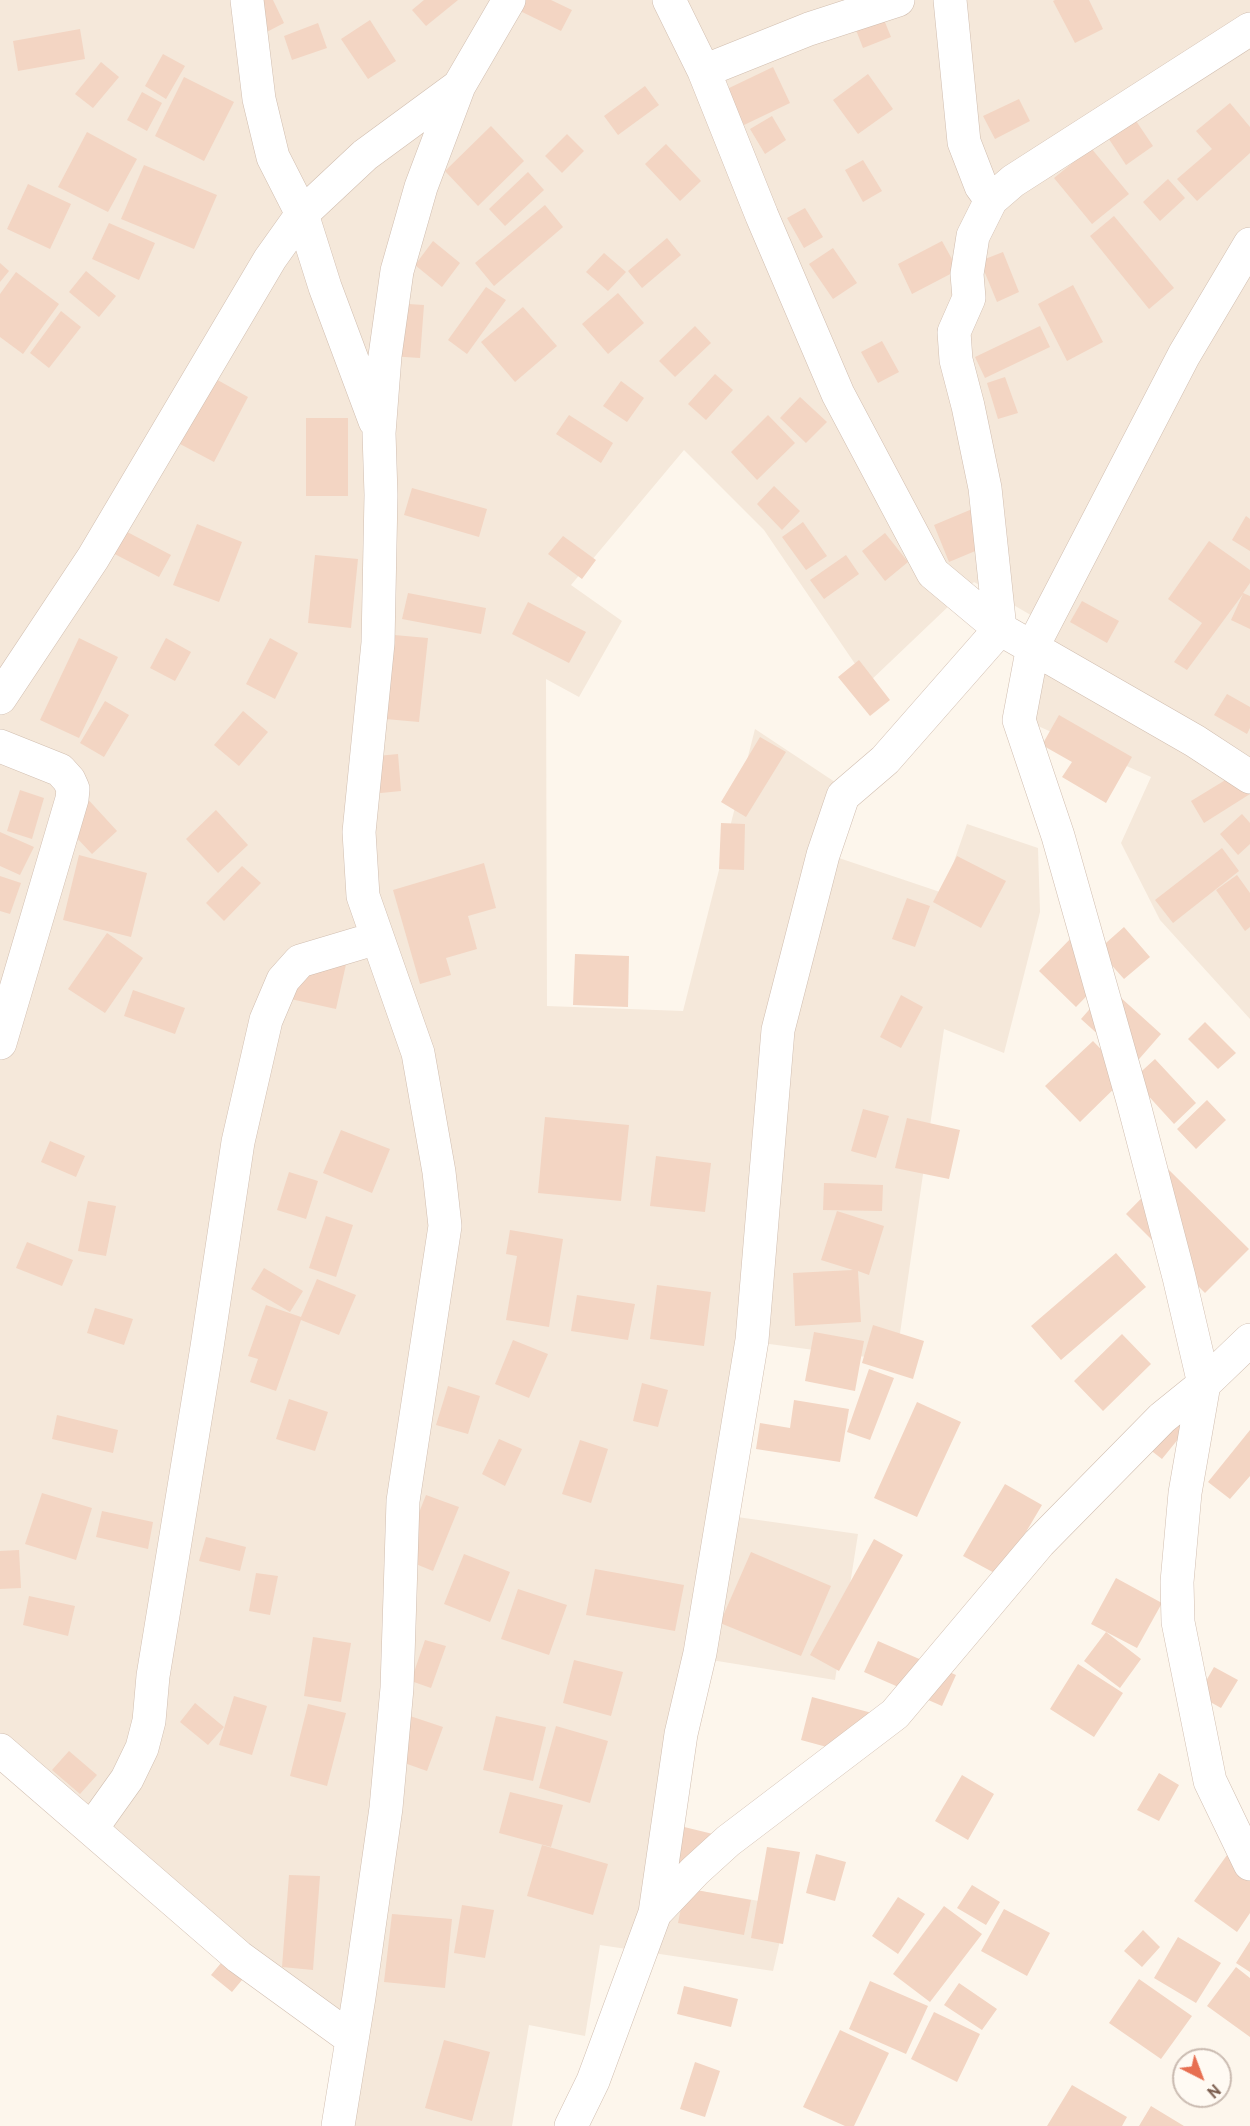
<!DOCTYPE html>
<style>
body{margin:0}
#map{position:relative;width:1250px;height:2126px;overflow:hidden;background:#fdf6ec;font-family:Overpass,sans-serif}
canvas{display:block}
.north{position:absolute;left:1172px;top:2048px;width:60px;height:60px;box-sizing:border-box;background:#fffaf3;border:2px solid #cabbb1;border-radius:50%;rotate:138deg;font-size:16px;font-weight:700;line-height:24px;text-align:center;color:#7a5c4d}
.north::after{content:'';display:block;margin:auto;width:21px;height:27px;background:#e76f51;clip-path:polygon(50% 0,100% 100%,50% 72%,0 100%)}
</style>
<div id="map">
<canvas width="1250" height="2126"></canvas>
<div class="north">N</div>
</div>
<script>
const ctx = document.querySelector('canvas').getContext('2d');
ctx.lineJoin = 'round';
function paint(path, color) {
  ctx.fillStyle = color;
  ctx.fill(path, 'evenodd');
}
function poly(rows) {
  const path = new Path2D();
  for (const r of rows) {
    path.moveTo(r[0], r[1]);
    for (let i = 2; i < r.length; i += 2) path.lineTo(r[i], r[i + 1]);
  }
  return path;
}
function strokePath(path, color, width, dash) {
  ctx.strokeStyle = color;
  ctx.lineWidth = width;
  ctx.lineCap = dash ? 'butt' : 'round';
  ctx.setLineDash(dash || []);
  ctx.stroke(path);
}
paint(poly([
 [0,0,1250,0,1250,1019,1160,920,1121,843,1151,777,1027,721,1041,621,974,582,868,683,764,530,684,450,571,585,622,621,579,697,546,679,547,1006,683,1011,755,729,853,794,836,857,943,893,967,824,1038,848,1040,912,1004,1053,944,1029,896,1361,762,1343,730,1516,858,1534,835,1680,705,1659,666,1885,788,1906,773,1971,600,1945,585,2036,529,2025,512,2126,352,2126,363,2029,321,2023,0,1755]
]), '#f5e8da');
paint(poly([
 [242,0,273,0,284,23,259,36],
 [424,0,458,0,426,26,412,10],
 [519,0,551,0,572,10,561,31,514,8],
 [876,0,891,37,863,48,849,12],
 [1055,0,1089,0,1103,29,1075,43,1053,1],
 [370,20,396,61,368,79,341,39],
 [318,23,327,48,292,60,284,36],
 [80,29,85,59,18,71,13,41],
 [163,54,185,66,166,99,145,86],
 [101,62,119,77,93,108,75,94],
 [773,67,790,103,744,125,727,89],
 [868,74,893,109,858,134,833,100],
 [184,77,234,102,204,161,155,136],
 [645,86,659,105,618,135,604,116],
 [142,92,162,103,147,131,127,120],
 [1019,99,1030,121,995,139,983,116],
 [1230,103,1250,127,1250,153,1197,201,1177,179,1212,149,1196,131],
 [1130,112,1153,146,1126,165,1103,130],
 [772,116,786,140,765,154,750,129],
 [491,126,524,161,478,206,445,171],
 [87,132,137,159,108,212,58,187],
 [567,134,584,151,562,173,545,156],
 [666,144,701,181,680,201,645,164],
 [1091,148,1129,194,1092,224,1054,178],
 [863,160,882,191,863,202,845,170],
 [144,165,217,195,194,249,121,219],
 [528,172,544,190,505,226,489,209],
 [1168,179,1185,198,1160,221,1143,202],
 [28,184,71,204,50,249,7,229],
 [545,205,563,227,494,286,475,263],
 [805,208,823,237,804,248,787,218],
 [1114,216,1174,288,1149,309,1090,236],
 [109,223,155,243,139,280,92,259],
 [667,238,681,255,642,288,628,271],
 [433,241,460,263,442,287,415,265],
 [942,241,958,270,912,294,898,264],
 [833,248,857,283,833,299,809,264],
 [1003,252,1019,292,997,302,980,261],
 [604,253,626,272,608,291,586,272],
 [0,263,9,271,0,282],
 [86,271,116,296,99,317,69,292],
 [16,272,59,304,23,354,0,337,0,294],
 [1073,285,1103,342,1067,361,1038,304],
 [486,287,506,300,467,354,448,340],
 [618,293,644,323,608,354,582,324],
 [393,303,424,305,420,358,389,356],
 [523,307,557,346,515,382,481,342],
 [61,311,81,327,49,368,30,353],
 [695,326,711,343,675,377,659,361],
 [1040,326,1050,347,985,378,975,357],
 [882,341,899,372,878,383,861,352],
 [715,374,733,390,706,420,688,404],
 [1005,377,1018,413,998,419,987,383],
 [214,378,248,397,214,462,180,444],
 [621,381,644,398,627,422,603,406],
 [800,397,827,422,806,443,780,418],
 [569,415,613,443,601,463,556,434],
 [768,415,795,443,757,480,731,452],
 [306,418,348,418,348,496,306,496],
 [774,486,800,511,782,530,757,504],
 [412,488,487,509,479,537,404,515],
 [977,507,992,544,949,562,934,525],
 [1246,516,1250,519,1250,551,1232,540],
 [803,522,827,556,806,570,782,537],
 [197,524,242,542,219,602,173,585],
 [114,525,171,555,159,577,103,548],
 [885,533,908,562,885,581,862,551],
 [563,536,596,560,582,579,548,554],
 [1209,541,1250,570,1250,583,1243,593,1250,596,1250,629,1231,620,1243,594,1187,670,1174,662,1202,623,1168,599],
 [315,555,358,559,351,628,308,623],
 [846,555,859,574,824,599,810,580],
 [408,593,486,608,481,634,402,619],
 [1082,601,1119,621,1107,643,1070,622],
 [528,602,586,632,569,663,512,634],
 [383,634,428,638,419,722,374,718],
 [79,638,118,657,79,738,40,720],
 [166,638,191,652,175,681,150,668],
 [270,638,298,653,275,699,246,684],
 [859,660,890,700,870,716,838,677],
 [1227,694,1250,707,1250,728,1247,734,1214,715],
 [105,701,129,715,104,757,80,743],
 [243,711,268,732,239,766,214,745],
 [1059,715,1132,757,1106,803,1062,777,1072,762,1042,745],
 [760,737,786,752,746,817,721,802],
 [398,754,401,791,371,794,367,757],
 [1250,765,1250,794,1204,823,1191,801],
 [20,790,44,798,32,839,7,831],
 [84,795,117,831,92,854,58,818],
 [216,810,248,845,218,873,186,839],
 [1242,814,1250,823,1250,844,1238,855,1220,834],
 [721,823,745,824,744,870,719,869],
 [0,832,34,847,20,875,0,866],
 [1222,848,1239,871,1173,923,1155,900],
 [79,855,147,873,131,937,63,920],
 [957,856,1006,881,981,928,933,902],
 [484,863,496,908,468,916,477,949,446,958,451,975,420,984,393,890],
 [242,866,261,883,224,921,206,903],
 [1237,875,1250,893,1250,927,1245,931,1216,890],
 [0,876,21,883,10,914,0,911],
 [907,898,930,906,915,947,892,939],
 [1124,927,1150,957,1124,979,1098,950],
 [107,933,143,958,105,1013,68,989],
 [1075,934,1111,971,1076,1007,1039,971],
 [297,949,347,960,336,1009,286,998],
 [575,954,629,956,628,1007,573,1005],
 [1109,987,1161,1034,1133,1066,1081,1019],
 [133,990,185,1008,175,1034,124,1016],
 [901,995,923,1007,901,1048,880,1037],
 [1205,1022,1236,1053,1218,1069,1188,1039],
 [1093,1041,1127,1076,1080,1122,1045,1086],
 [1155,1059,1196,1103,1174,1124,1133,1079],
 [1207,1100,1226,1120,1196,1149,1177,1129],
 [863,1109,889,1116,876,1158,851,1151],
 [545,1117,629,1125,621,1201,538,1193],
 [907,1118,960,1130,949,1179,895,1168],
 [341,1130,390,1149,372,1193,323,1173],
 [50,1141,85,1156,76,1177,41,1162],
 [656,1156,711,1163,705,1212,650,1206],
 [1169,1170,1249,1249,1205,1293,1126,1214],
 [289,1172,318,1181,306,1219,277,1210],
 [824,1183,883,1185,882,1211,823,1210],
 [88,1201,116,1206,106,1256,78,1251],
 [837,1211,884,1226,869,1275,858,1271,861,1322,795,1326,793,1273,853,1270,821,1260],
 [326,1216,353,1225,336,1277,309,1268],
 [510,1230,563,1239,549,1327,506,1320,517,1256,506,1254],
 [27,1242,73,1260,62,1286,16,1268],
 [1116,1253,1146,1287,1061,1360,1031,1326],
 [264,1268,303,1291,290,1312,251,1289],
 [317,1279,356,1295,339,1335,301,1320,276,1391,250,1382,258,1359,248,1356,266,1305,301,1317],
 [657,1285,711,1292,704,1346,650,1339],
 [577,1295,635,1304,628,1340,571,1331],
 [95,1308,133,1319,124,1345,87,1333],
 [873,1325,924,1341,913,1379,862,1363],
 [814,1332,864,1341,855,1391,805,1381],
 [1122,1334,1151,1364,1103,1411,1074,1381],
 [513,1340,548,1354,529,1398,495,1384],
 [869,1369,894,1378,870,1440,847,1432],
 [642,1383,668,1390,658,1427,633,1421],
 [448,1386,480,1396,468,1434,436,1425],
 [289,1399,328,1412,315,1451,276,1439],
 [794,1400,849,1409,840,1462,756,1449,760,1423,790,1428],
 [917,1402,961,1422,917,1517,874,1498],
 [57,1415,118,1430,113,1453,52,1439],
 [1196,1417,1162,1459,1140,1442],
 [1250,1430,1250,1476,1230,1499,1208,1482],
 [499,1439,522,1449,505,1486,482,1474],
 [580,1440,608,1449,591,1503,562,1494],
 [1005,1484,1042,1505,1000,1576,963,1556],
 [42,1493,92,1508,76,1560,25,1544],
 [426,1495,459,1507,433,1571,401,1558],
 [102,1511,153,1522,148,1549,96,1537],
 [206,1537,246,1547,240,1571,199,1561],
 [874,1539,903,1555,839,1671,810,1655],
 [19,1550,21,1588,0,1589,0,1551],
 [751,1552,831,1586,801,1656,720,1623],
 [464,1554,510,1572,490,1622,444,1604],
 [595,1569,684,1585,675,1631,586,1615],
 [256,1573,278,1576,270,1615,249,1611],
 [1116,1578,1162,1603,1137,1648,1091,1624],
 [518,1589,567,1605,549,1655,501,1639],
 [29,1596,75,1606,68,1636,23,1625],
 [1106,1632,1141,1659,1120,1688,1084,1661],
 [313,1637,351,1643,341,1702,304,1696],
 [425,1640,446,1646,431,1688,411,1681],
 [878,1641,956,1675,942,1706,864,1672],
 [574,1660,623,1672,611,1716,563,1703],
 [1078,1664,1123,1693,1094,1737,1050,1709],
 [1214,1667,1238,1680,1221,1708,1198,1695],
 [234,1696,267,1706,252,1755,219,1745],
 [812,1697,872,1713,860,1756,801,1740],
 [195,1703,224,1727,208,1745,180,1722],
 [308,1704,346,1713,327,1786,290,1776],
 [407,1715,443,1727,427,1771,393,1759],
 [496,1716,546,1727,533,1781,483,1770],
 [556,1726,608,1741,590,1803,539,1788],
 [69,1751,97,1775,80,1794,52,1770],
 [1159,1773,1179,1785,1159,1821,1137,1810],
 [962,1775,994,1794,968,1840,935,1821],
 [510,1792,563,1805,551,1847,499,1833],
 [676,1825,717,1835,705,1880,664,1869],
 [1245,1830,1250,1834,1250,1913,1237,1932,1194,1901],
 [542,1845,608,1864,593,1915,527,1896],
 [767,1847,800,1852,783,1944,751,1938],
 [816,1854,846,1862,835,1901,806,1893],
 [289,1875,320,1876,313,1970,282,1967],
 [972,1885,1000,1902,986,1925,957,1908],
 [685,1888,751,1900,744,1935,678,1923],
 [898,1897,925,1914,898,1954,872,1936],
 [462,1905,494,1910,485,1958,454,1953],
 [944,1906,982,1934,930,2002,893,1974],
 [1004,1909,1050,1933,1027,1976,981,1951],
 [392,1914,452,1919,445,1988,384,1982],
 [1143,1930,1160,1947,1142,1967,1124,1951],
 [1178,1937,1221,1963,1196,2003,1154,1978],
 [1250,1941,1250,1972,1236,1963],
 [231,1951,252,1968,232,1992,211,1975],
 [1236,1967,1250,1978,1250,2037,1207,2006],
 [1139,1979,1192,2016,1161,2059,1109,2023],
 [870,1981,928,2006,906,2054,849,2029],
 [959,1983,997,2009,982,2030,944,2005],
 [684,1986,738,1999,731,2027,677,2014],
 [934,2012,980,2034,957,2082,911,2059],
 [840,2030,889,2053,854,2126,845,2126,803,2107],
 [444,2040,490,2052,472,2121,425,2108],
 [695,2062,720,2071,705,2117,680,2109],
 [1072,2085,1127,2117,1122,2126,1047,2126],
 [1151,2106,1184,2126,1139,2126]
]), '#f3d5c3');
const minor = poly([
 [247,0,259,99,273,157,302,214,325,287,375,421],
 [669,0,704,71,762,216,838,394,933,573,1000,629,1195,741,1250,777],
 [950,0,964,142,981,186,991,200,1013,181,1250,29],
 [704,71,809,29,898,0],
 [1250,244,1184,355,1033,646,1019,720,1058,836,1133,1101,1179,1277,1204,1384,1185,1493,1177,1582,1178,1622,1210,1781,1250,1864],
 [0,698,93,558,270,259,302,214,365,155,459,86],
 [0,746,60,770,69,780,73,789,72,799,0,1043],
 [0,1750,239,1957,352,2039],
 [92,1828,127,1779,142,1748,149,1721,153,1676,207,1347,238,1142,266,1020,283,980,300,961,377,938],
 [655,1913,681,1734,700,1653,752,1340,778,1030,823,855,843,796,885,760,1000,629,985,488,968,406,956,360,954,332,969,298,967,274,973,236,991,200],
 [338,2126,359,1997,386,1808,397,1688,403,1501,445,1226,439,1172,418,1053,363,896,359,832,378,643,381,495,379,433,385,356,397,271,421,187,459,86,509,0],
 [571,2126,593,2081,655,1913,695,1871,728,1841,895,1714,1039,1543,1162,1418,1204,1384,1250,1340]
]);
strokePath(minor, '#d1beb0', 34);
strokePath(minor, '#fff', 33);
</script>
